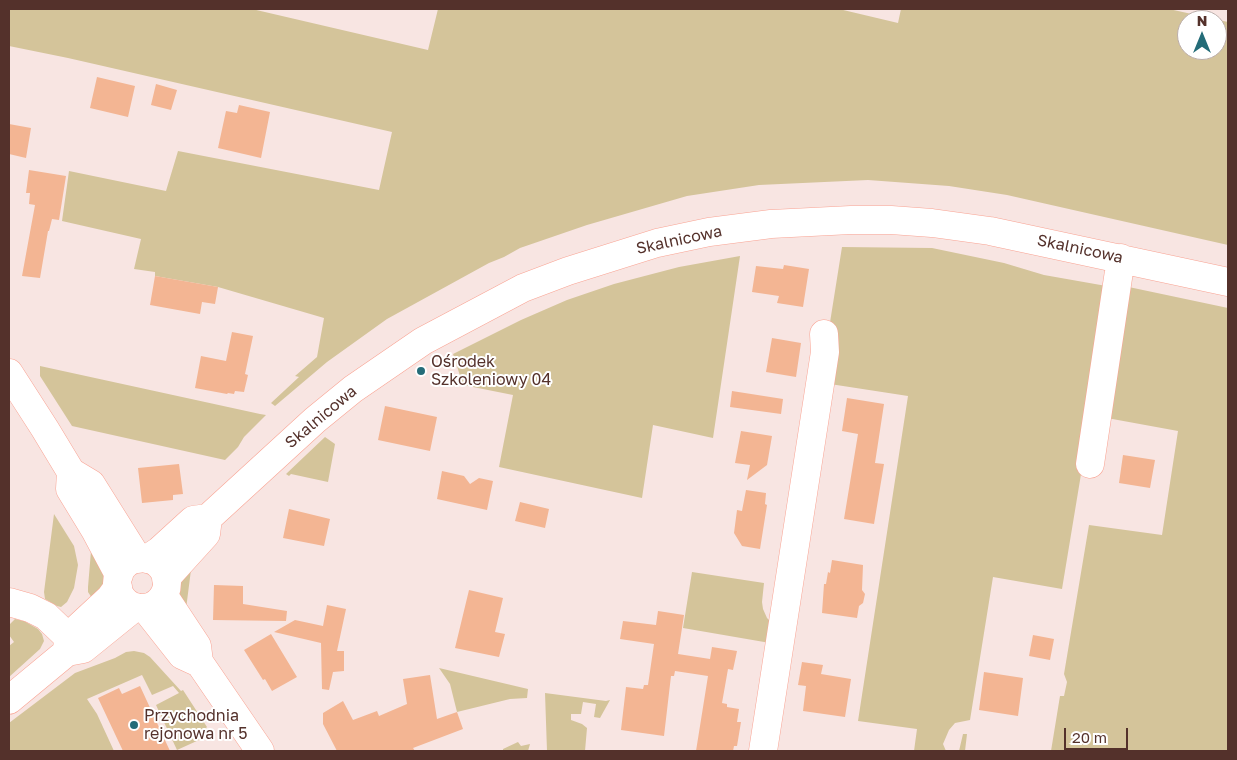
<!DOCTYPE html>
<meta charset="utf-8">
<style>
body{margin:0}
#map{position:relative;width:1237px;height:760px;overflow:hidden;background:#f8e5e2;font-family:"Golos Text",sans-serif}
canvas{display:block}
.frame{position:absolute;inset:0;border:10px solid #54312b;pointer-events:none}
.north{position:absolute;left:1177px;top:10px;width:50px;height:50px;box-sizing:border-box;background:#fff;border:1px solid #bbadaa;border-radius:50%;rotate:0deg;font-size:14px;font-weight:700;line-height:20px;text-align:center;color:#54312b}
.north::after{content:'';display:block;margin:auto;width:18px;height:22px;background:#246c78;clip-path:polygon(50% 0,100% 100%,50% 72%,0 100%)}
.scale{position:absolute;left:1064px;top:728px;width:64px;height:22px;box-sizing:border-box;border:2px solid #54312b;border-top:0;padding-left:6px;font-size:15px;line-height:18px;white-space:nowrap;color:#54312b;-webkit-text-stroke:4px #fff;paint-order:stroke}
</style>
<div id="map">
<canvas width="1237" height="760"></canvas>
<div class="frame"></div>
<div class="north">N</div>
<div class="scale">20 m</div>
</div>
<script>
const ctx = document.querySelector('canvas').getContext('2d');
ctx.lineJoin = 'round';
function paint(path, color) {
  ctx.fillStyle = color;
  ctx.fill(path, 'evenodd');
}
function poly(rows) {
  const path = new Path2D();
  for (const r of rows) {
    if (r.length === 3) {
      path.moveTo(r[0] + r[2], r[1]);
      path.arc(r[0], r[1], r[2], 0, 2 * Math.PI);
      continue;
    }
    path.moveTo(r[0], r[1]);
    for (let i = 2; i < r.length; i += 2) path.lineTo(r[i], r[i + 1]);
  }
  return path;
}
function strokePath(path, color, width, dash) {
  ctx.strokeStyle = color;
  ctx.lineWidth = width;
  ctx.lineCap = dash ? 'butt' : 'round';
  ctx.setLineDash(dash || []);
  ctx.stroke(path);
}
function label(font, color, halo, rows, align = 'center') {
  ctx.font = font + ' "Golos Text",sans-serif';
  ctx.lineWidth = 4;
  ctx.setLineDash([]);
  ctx.textBaseline = 'middle';
  ctx.strokeStyle = halo;
  ctx.fillStyle = color;
  for (const [text, x, y, turn = 0] of rows) {
    ctx.save();
    ctx.translate(x, y);
    ctx.rotate((+turn || 0) * Math.PI / 180);
    ctx.textAlign = isNaN(turn) ? turn : align;
    if (halo) ctx.strokeText(text, 0, 0);
    ctx.fillText(text, 0, 0);
    ctx.restore();
  }
}
paint(poly([
 [9,9,252,9,428,50,438,9,839,9,898,23,901,9,1169,9,1228,22,1228,245,1007,195,949,186,868,180,759,185,687,196,587,225,520,248,504,257,489,263,387,319,327,362,275,406,271,403,299,377,295,376,317,357,324,318,218,287,155,276,155,272,134,269,141,239,62,221,69,171,166,191,178,151,379,190,392,132,68,58,9,46],
 [1187,20,1217,20,1217,50,1187,50],
 [842,247,932,248,1004,263,1044,275,1112,287,1062,589,993,577,970,720,955,723,949,730,943,744,946,751,914,751,917,729,858,721,908,396,830,384,828,335],
 [740,256,713,438,653,425,642,498,499,467,513,395,463,385,453,354,521,320,567,300,614,284,679,267],
 [1124,286,1228,308,1228,742,1227,751,1051,751,1060,696,1064,696,1067,682,1064,674,1089,525,1162,535,1178,431,1107,418],
 [40,366,260,414,266,415,244,437,238,447,225,460,72,426,40,376],
 [325,437,335,444,328,482,291,474,289,476,286,474],
 [54,514,74,546,78,565,74,588,67,602,61,607,57,606,45,599,44,592],
 [91,551,107,572,105,585,94,601,88,592,88,587],
 [192,562,186,609,177,593,178,585,179,579],
 [692,572,764,583,762,602,763,609,767,618,773,624,770,643,683,628],
 [15,619,24,621,38,629,42,634,44,641,40,649,9,677,9,646,14,642,9,635,9,625],
 [134,651,144,653,150,657,181,691,183,690,207,727,206,728,210,735,177,750,156,705,179,693,173,686,152,695,142,675,87,699,97,714,114,751,9,751,9,723,75,673,115,658,126,652],
 [439,668,528,689,527,698,510,699,457,712,450,684],
 [545,693,606,701,610,700,600,718,594,717,596,704,583,702,581,714,571,714,571,720,582,724,587,728,585,751,547,751],
 [963,734,967,734,965,751,959,751],
 [518,742,521,746,530,744,528,751,503,751,503,749]
]), '#d4c49a');
paint(poly([
 [97,77,135,86,128,117,90,108],
 [156,84,177,90,171,110,151,105],
 [239,105,270,112,261,158,218,148,226,111,237,113],
 [9,124,31,128,26,158,9,154],
 [29,170,66,176,59,220,52,219,49,231,48,231,40,278,22,276,35,205,29,204,30,193,26,193],
 [784,265,809,269,803,307,777,303,779,296,752,292,756,266,783,269],
 [155,276,218,287,215,304,202,302,200,314,150,305],
 [232,332,253,336,245,374,248,375,244,392,235,391,234,394,228,393,227,394,195,388,201,356,226,361],
 [772,338,801,343,796,377,766,372],
 [732,391,783,399,781,414,730,407],
 [847,398,884,404,875,463,884,464,874,524,844,519,858,434,842,431],
 [385,406,437,417,430,451,378,440],
 [741,431,772,436,767,465,747,480,750,465,735,463],
 [1123,455,1155,460,1150,488,1119,483],
 [179,464,183,494,173,495,173,500,142,503,138,468],
 [442,471,464,476,470,484,479,478,493,481,487,510,437,499],
 [746,490,766,493,765,504,767,505,760,549,742,546,734,533,737,510,742,511],
 [520,502,549,509,545,528,515,521],
 [289,509,330,519,324,546,283,538],
 [832,560,863,565,862,590,865,594,863,603,859,606,857,618,822,613,824,584,826,584,828,572,830,573],
 [214,585,243,586,243,604,287,611,286,621,213,620],
 [469,590,503,598,495,632,505,634,499,657,455,648],
 [327,605,346,609,337,651,344,651,344,671,333,672,329,690,322,689,321,643,274,632,295,620,323,626],
 [658,611,684,615,678,654,710,659,712,647,737,651,733,670,728,669,722,703,727,704,727,707,739,709,737,722,741,722,737,746,734,746,733,751,696,751,708,676,675,671,674,676,671,676,664,736,621,730,626,687,643,689,644,685,648,685,654,644,620,639,623,621,656,625],
 [271,634,297,677,272,691,265,679,263,680,244,650],
 [1033,635,1054,639,1050,660,1029,656],
 [802,662,823,665,821,674,851,679,845,717,803,711,806,686,798,685],
 [984,672,1023,678,1018,716,979,710],
 [430,675,437,719,457,712,463,729,413,748,415,751,337,751,323,724,323,713,343,701,353,720,377,711,379,716,407,704,403,679],
 [140,686,170,751,123,751,98,698,119,688,122,694]
]), '#f3b593');
const minor = poly([
 [9,373,45,429,71,472,91,484,138,559],
 [1090,464,1121,258],
 [71,472,70,489,95,530,119,575],
 [142,583,25],
 [147,559,159,551,193,520,208,518,315,420,353,389,423,341,523,288,568,271,657,243,709,232,771,224,851,220,891,220,932,223,990,231,1228,282],
 [166,578,206,534,208,518],
 [164,596,197,646,199,662,260,751],
 [9,602,30,608,46,616,68,637],
 [145,608,182,655,195,661],
 [67,652,68,637,110,598,118,587],
 [9,700,67,652,83,649,135,607],
 [763,751,825,352,824,334]
]);
strokePath(minor, '#f9a393', 29);
strokePath(minor, '#fff', 28);
for (const [x, y, r, color] of [
 [421,371,5,"#246c78"],
 [134,725,5,"#246c78"]
]) {
  const dot = new Path2D();
  dot.arc(x, y, r, 0, 2 * Math.PI);
  ctx.fillStyle = color;
  ctx.fill(dot);
  strokePath(dot, '#fff', 2);
}
label('16px', '#54312b', '#fff', [
 ["Skalnicowa",679,240,-12],
 ["Skalnicowa",1080,249,12],
 ["Skalnicowa",321,417,-40]
]);
label('16px', '#54312b', '#fff', [
 ["Ośrodek",431,362],
 ["Szkoleniowy 04",431,380],
 ["Przychodnia",144,716],
 ["rejonowa nr 5",144,734]
], 'left');
</script>
